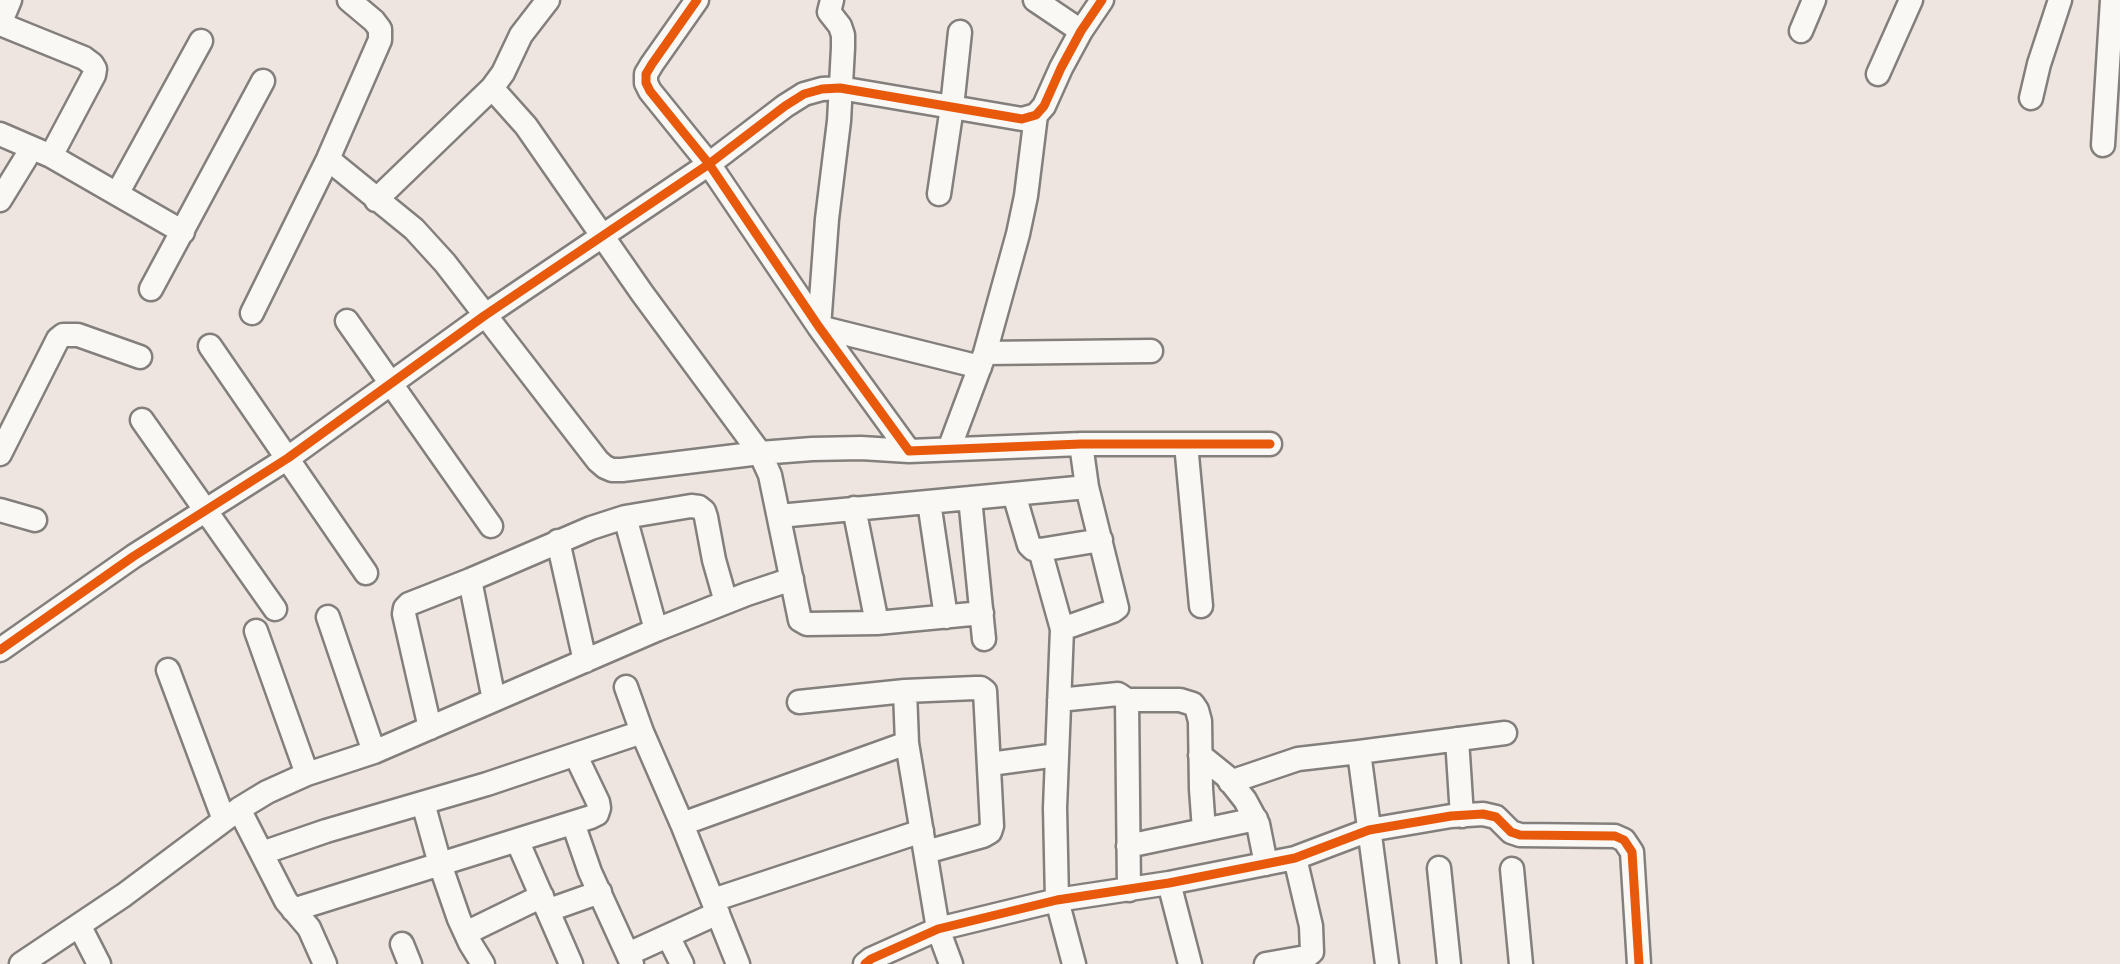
<!DOCTYPE html>
<style>
body{margin:0}
canvas{display:block;background:#efe5e0}
</style>
<canvas width="2120" height="964"></canvas>
<script>
const ctx = document.querySelector('canvas').getContext('2d');
ctx.lineJoin = 'round';
function poly(rows) {
  const path = new Path2D();
  for (const r of rows) {
    path.moveTo(r[0], r[1]);
    for (let i = 2; i < r.length; i += 2) path.lineTo(r[i], r[i + 1]);
  }
  return path;
}
function strokePath(path, color, width, dash) {
  ctx.strokeStyle = color;
  ctx.lineWidth = width;
  ctx.lineCap = dash ? 'butt' : 'round';
  ctx.setLineDash(dash || []);
  ctx.stroke(path);
}
const minor = poly([
 [697,0,652,64,646,74,646,83,650,91,709,164,819,327,909,451,1081,444,1270,444],
 [832,0,829,12,840,26,843,35,843,48,839,121,827,219,819,327,980,367],
 [1035,0,1081,31],
 [0,24,84,58,92,64,95,69,94,75,51,156],
 [0,24,10,0],
 [1801,31,1814,0],
 [1878,74,1911,0],
 [492,88,526,126,642,293,760,453,770,475,800,620,807,624,877,623,982,613],
 [2031,98,2039,64,2060,0],
 [0,134,51,156,183,232],
 [2103,145,2112,0],
 [328,159,414,229,445,263,598,461,605,467,612,470,622,470,760,453,812,449,861,448,909,451],
 [117,194,201,41],
 [939,194,952,107,960,32],
 [0,200,32,148],
 [376,200,492,88,503,73,521,35,548,0],
 [151,289,263,81],
 [252,313,328,159,380,40,380,29,374,21,349,0],
 [347,321,491,526],
 [210,346,366,573],
 [985,353,1151,351],
 [142,420,275,609],
 [1186,444,1201,606],
 [949,449,985,353,1018,234,1026,196,1036,115],
 [0,454,58,339,63,335,78,335,140,357],
 [1014,494,1029,545,1033,549,1040,550,1062,629,1055,808,1057,900,1074,964],
 [970,498,984,639],
 [929,502,946,617],
 [854,508,877,623],
 [0,510,35,520],
 [779,516,1087,487],
 [625,517,656,630],
 [558,541,585,661],
 [1040,550,1101,540],
 [470,580,494,700],
 [328,617,374,752],
 [1062,629,1113,611,1117,608,1087,487,1081,444],
 [256,631,307,774],
 [0,650,134,556,288,458,484,316,709,164,785,106,804,94,822,89,840,88,1022,119,1036,115,1044,106,1061,68,1081,31,1102,0],
 [168,670,224,820],
 [626,687,642,732,682,824,738,964],
 [905,691,907,743],
 [1059,700,1118,694,1127,700,1129,890],
 [1127,700,1180,700,1193,704,1197,710,1200,721,1201,789,1204,830],
 [799,702,905,691,975,688,981,688,985,691,992,826,990,832,983,836,926,852],
 [430,728,404,614,405,608,409,604,470,580,591,528,625,517,691,506,699,507,704,511,706,517,714,560,726,602],
 [1457,739,1462,816],
 [1200,755,1226,776,1245,800,1258,824,1266,864],
 [990,764,1057,755],
 [1230,782,1298,759,1359,752],
 [423,803,440,864,459,919,470,943,483,964],
 [239,809,286,901,309,928,325,964],
 [573,823,590,872,632,964],
 [682,824,907,743,938,929,951,964],
 [517,840,571,964],
 [1128,846,1256,819],
 [262,853,326,831,487,784,642,732],
 [1439,868,1449,964],
 [1512,869,1521,964],
 [1169,883,1190,964],
 [713,900,922,831],
 [293,910,591,817,597,814,599,808,598,802,576,756],
 [549,910,600,892],
 [79,925,99,964],
 [466,933,542,896],
 [668,936,682,964],
 [402,944,410,964],
 [628,954,718,913],
 [21,964,124,895,239,809,267,792,307,774,374,752,656,630,747,594,792,579],
 [865,964,871,959,938,929,1057,900,1169,883,1295,858,1369,830,1451,816,1483,814,1496,817,1511,832,1520,835,1615,836,1624,840,1632,852,1639,964],
 [1266,964,1306,957,1312,952,1311,926,1295,858],
 [1387,964,1359,752,1505,733]
]);
strokePath(minor, '#837f7c', 27);
strokePath(minor, '#f9f8f5', 22);
strokePath(poly([
 [697,0,652,64,646,74,646,83,650,91,709,164,819,327,909,451,1081,444,1270,444],
 [0,650,134,556,288,458,484,316,709,164,785,106,804,94,822,89,840,88,1022,119,1036,115,1044,106,1061,68,1081,31,1102,0],
 [865,964,871,959,938,929,1057,900,1169,883,1295,858,1369,830,1451,816,1483,814,1496,817,1511,832,1520,835,1615,836,1624,840,1632,852,1639,964]
]), '#e8590c', 9);
</script>
